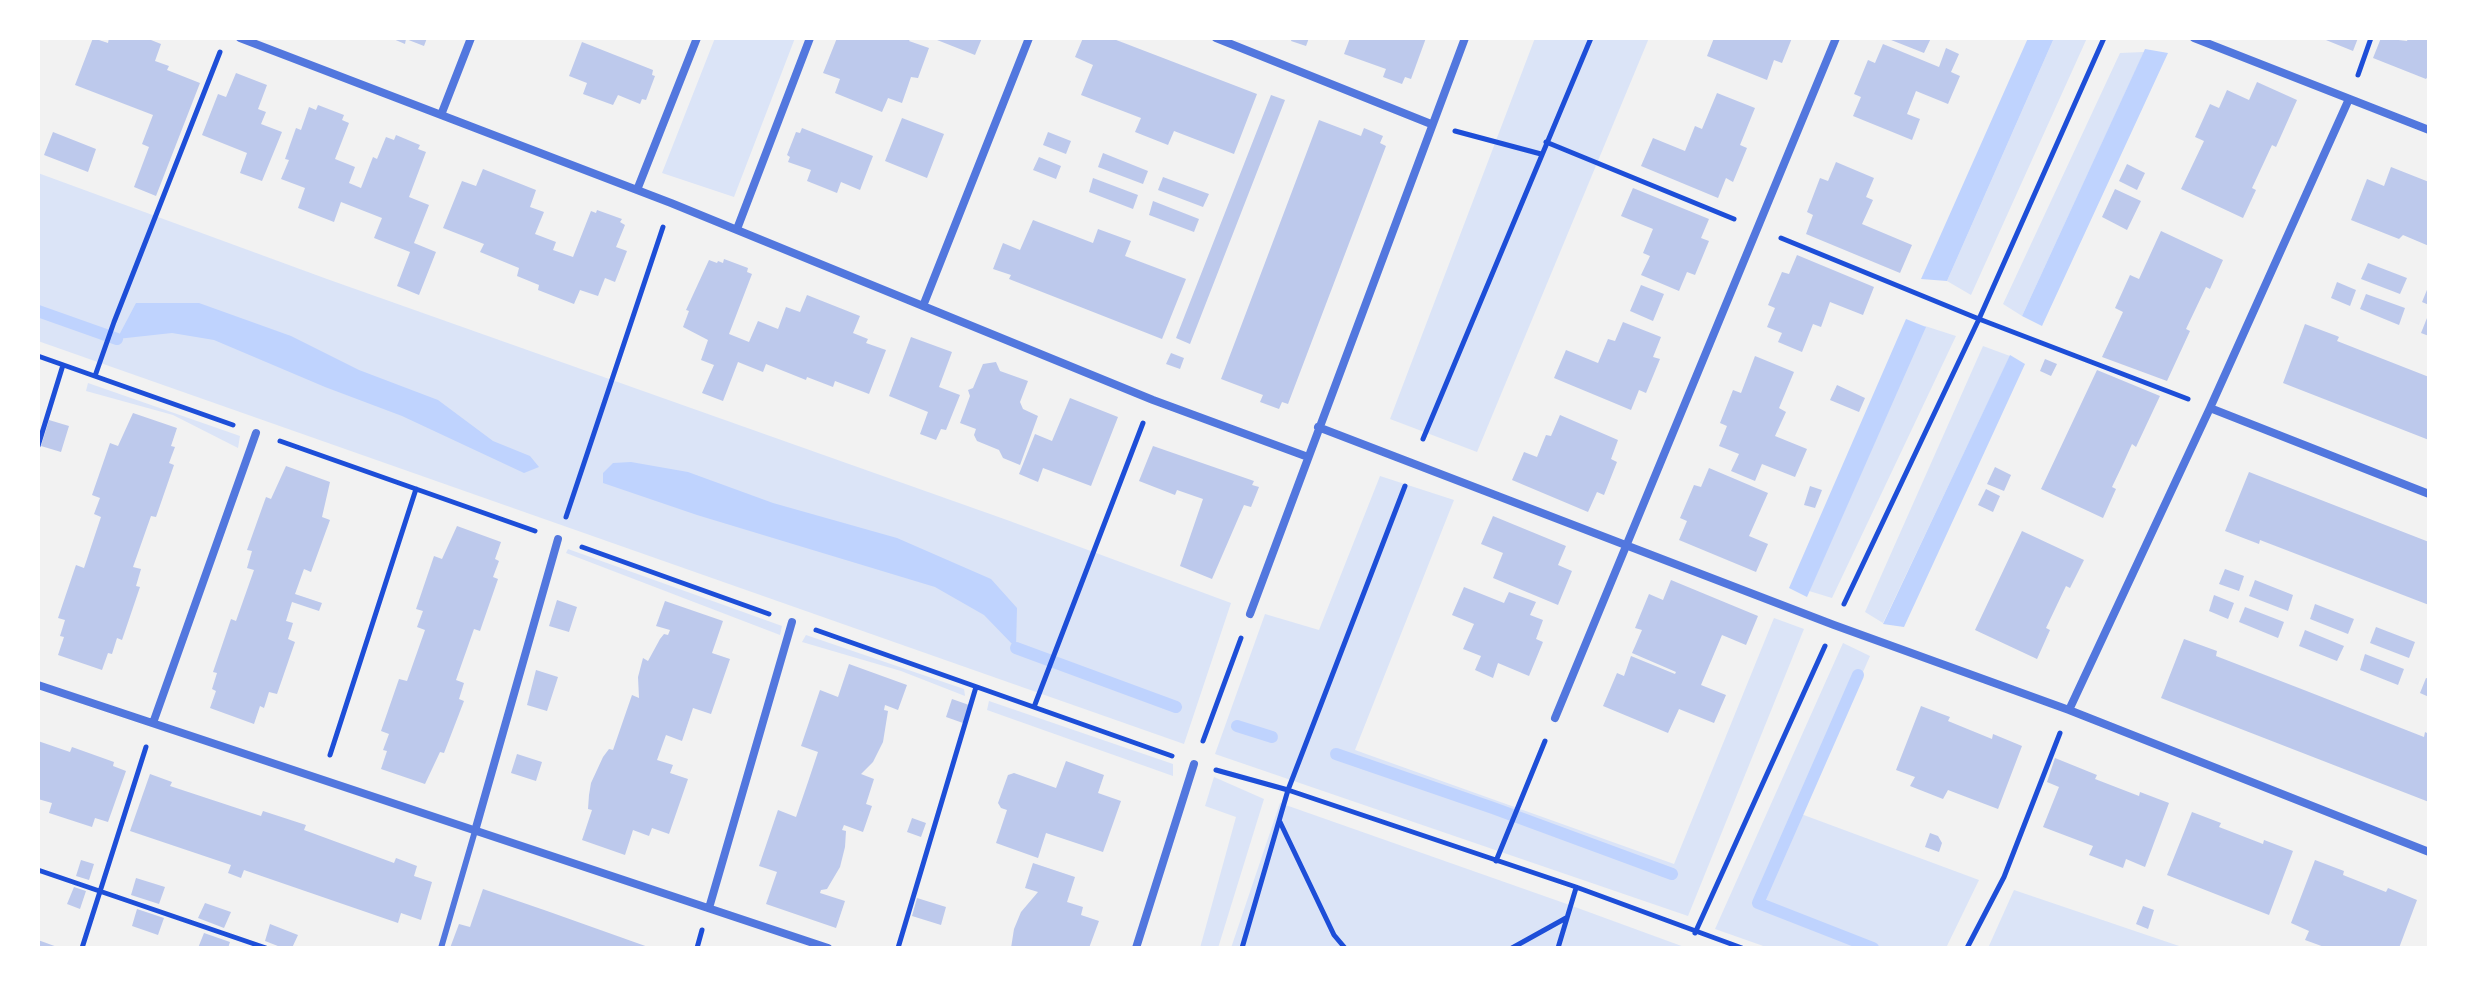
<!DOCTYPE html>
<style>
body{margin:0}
#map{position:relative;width:2467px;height:986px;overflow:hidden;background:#f2f2f2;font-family:Montserrat,sans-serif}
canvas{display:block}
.frame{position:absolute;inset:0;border:40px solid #fff;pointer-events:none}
</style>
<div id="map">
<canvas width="2467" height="986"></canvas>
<div class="frame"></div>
</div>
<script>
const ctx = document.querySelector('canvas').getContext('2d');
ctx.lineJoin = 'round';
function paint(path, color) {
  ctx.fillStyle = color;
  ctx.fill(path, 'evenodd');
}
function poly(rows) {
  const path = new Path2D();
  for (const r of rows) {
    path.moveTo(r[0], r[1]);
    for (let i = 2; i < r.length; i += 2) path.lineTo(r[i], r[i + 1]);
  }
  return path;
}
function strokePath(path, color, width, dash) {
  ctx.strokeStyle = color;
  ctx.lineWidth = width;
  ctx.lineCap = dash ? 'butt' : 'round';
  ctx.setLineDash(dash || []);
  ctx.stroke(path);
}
paint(poly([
 [715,38,795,38,734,197,662,173],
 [1535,38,1649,38,1477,452,1390,419],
 [2054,38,2087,38,1971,295,1947,281],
 [2144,52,2022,316,2003,304,2120,53],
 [38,173,327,279,1007,520,1231,603,1184,744,38,341],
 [1925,326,1956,336,1832,598,1809,591],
 [1983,346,2010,356,1883,623,1865,612],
 [88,383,240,436,238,448,173,415,86,391],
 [1380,476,1454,500,1355,750,1674,864,1774,618,1804,629,1688,916,1215,754,1265,614,1319,630],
 [568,549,782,626,780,635,566,553],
 [806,635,964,689,965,696,901,671,802,642],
 [1843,643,1870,656,1801,814,1979,880,1946,948,1769,948,1715,929],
 [989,701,1173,764,1173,776,987,710],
 [1214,777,1264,799,1218,948,1200,948,1236,817,1205,806],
 [1280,803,1564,903,1687,948,1231,948],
 [2014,890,2185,948,1988,948]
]), '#dbe4f7');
paint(poly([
 [2028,38,2054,38,1947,281,1921,279],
 [2145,49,2168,53,2042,326,2022,316],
 [136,303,199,303,291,336,359,370,438,400,493,441,530,456,539,467,524,473,402,416,325,387,214,340,172,333,117,339],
 [1906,319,1926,327,1807,597,1789,588],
 [2010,355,2025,364,1904,627,1883,624],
 [631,462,688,472,773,503,897,538,991,579,1017,608,1016,648,984,615,935,587,697,515,603,483,603,473,613,463]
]), '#bfd3fe');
strokePath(poly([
 [38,311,117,339],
 [1016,648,1176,707],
 [1858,675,1758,903,1873,948],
 [1237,726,1272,737],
 [1336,754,1493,808,1672,874]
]), '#bfd3fe', 12);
paint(poly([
 [93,38,108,43,109,38,146,38,161,44,155,61,169,66,167,70,200,83,156,196,134,187,149,147,142,144,153,115,75,85],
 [391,38,427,38,424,46,406,39,405,44],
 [837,38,911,38,909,41,929,48,918,78,911,77,902,103,888,98,882,112,835,93,840,79,823,73],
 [932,38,982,38,975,55],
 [1083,38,1111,38,1257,94,1234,154,1174,131,1168,145,1135,132,1141,118,1081,95,1093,65,1075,57],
 [1292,38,1309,38,1306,46,1291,41],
 [1350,38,1426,38,1411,79,1405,77,1402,84,1383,77,1386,69,1344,54],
 [1714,38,1792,38,1782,63,1774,60,1767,80,1707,56],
 [1886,38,1931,38,1924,53],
 [2321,38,2358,38,2353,51],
 [2381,38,2407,41,2408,38,2429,38,2429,75,2426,79,2373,58],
 [582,42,653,70,652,75,655,76,646,100,642,99,640,104,618,95,613,105,583,94,587,83,569,76],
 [1883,44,1939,67,1946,48,1959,54,1951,72,1960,76,1948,104,1916,91,1907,114,1920,119,1912,140,1853,116,1861,97,1854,94,1868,60,1875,63],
 [236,73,267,85,258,109,266,112,261,124,282,132,262,181,240,173,247,153,202,135,218,94,226,97],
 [2257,82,2297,100,2276,147,2272,145,2252,188,2256,190,2243,218,2181,189,2204,141,2195,137,2210,104,2219,108,2227,90,2249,100],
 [1717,93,1755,108,1740,145,1747,148,1733,182,1726,178,1718,198,1641,166,1653,138,1685,151,1695,126,1702,129],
 [1271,95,1285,100,1190,344,1176,338],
 [318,105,344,115,342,120,349,123,335,159,355,167,349,183,361,188,373,157,377,159,386,137,394,140,396,135,420,145,418,149,426,152,409,197,429,205,414,243,436,252,419,295,397,286,410,252,374,238,382,218,341,202,334,222,298,208,305,188,281,179,289,160,285,159,296,128,301,130,309,107,316,110],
 [902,118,944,134,927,178,885,161],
 [1319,120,1361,136,1364,128,1383,136,1380,143,1386,146,1288,404,1282,402,1279,409,1260,402,1263,395,1221,379],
 [802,128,873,156,860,190,841,182,837,193,807,181,811,170,788,162,790,157,787,155,796,132,800,133],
 [53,132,96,149,88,172,44,155],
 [1048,132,1071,141,1066,154,1043,145],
 [1103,153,1148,171,1143,184,1098,167],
 [1039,157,1061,166,1056,179,1033,170],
 [1836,162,1874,178,1866,197,1873,200,1862,224,1912,245,1900,273,1806,234,1813,215,1807,212,1820,178,1828,181],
 [2127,164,2145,173,2137,190,2119,181],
 [2391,167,2429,182,2429,246,2403,235,2399,239,2351,220,2367,179,2384,186],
 [483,169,536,190,530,207,544,212,535,234,556,242,553,250,573,257,591,211,596,213,597,210,622,219,620,222,625,225,616,247,627,251,615,282,605,278,598,296,580,290,574,304,538,290,539,285,517,276,519,268,480,252,484,244,443,228,462,181,476,186],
 [1163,177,1209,194,1203,207,1158,190],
 [1093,178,1138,195,1133,209,1089,192],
 [1633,188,1709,219,1701,238,1709,241,1695,275,1687,272,1679,291,1641,275,1650,256,1643,253,1653,229,1621,216],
 [2115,189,2141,201,2127,230,2102,217],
 [1153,201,1199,219,1194,232,1149,215],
 [1033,220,1093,243,1098,229,1131,241,1125,256,1186,279,1162,339,1009,279,1011,275,993,269,1003,243,1020,250],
 [2161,231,2223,260,2210,289,2206,287,2186,329,2190,331,2167,381,2102,357,2123,312,2115,308,2130,275,2139,279],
 [1797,255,1874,287,1863,315,1830,302,1821,327,1813,324,1802,352,1778,342,1782,333,1767,327,1775,308,1768,305,1782,272,1789,274],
 [724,259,748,268,747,272,752,274,729,334,749,342,758,321,778,329,786,307,800,312,807,295,860,316,853,333,868,339,866,343,886,350,869,394,835,381,833,387,807,377,806,380,766,364,763,372,738,362,723,401,702,393,714,365,701,360,708,340,683,327,689,311,686,310,709,260,717,263,718,261,723,263],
 [2368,263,2407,278,2400,294,2361,279],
 [2337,282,2356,290,2350,306,2331,298],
 [1641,285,1664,294,1653,321,1630,311],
 [2429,285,2429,305,2422,302],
 [2366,294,2405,308,2399,325,2360,309],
 [2429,313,2429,336,2421,333],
 [1623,322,1661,337,1653,357,1660,359,1646,393,1639,390,1631,410,1554,378,1566,350,1598,363,1608,339,1615,341],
 [2305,324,2337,336,2339,337,2337,341,2429,377,2429,440,2283,383],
 [911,337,952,352,939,387,960,395,946,430,941,429,936,440,920,434,928,412,889,396],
 [1171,353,1184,358,1180,369,1166,364],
 [1755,356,1794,372,1779,408,1786,412,1775,436,1807,449,1795,477,1762,464,1755,481,1731,471,1739,454,1719,446,1727,426,1720,423,1733,390,1741,393],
 [2045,359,2057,364,2051,376,2040,371],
 [996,362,1000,371,1028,381,1020,402,1023,409,1038,416,1020,465,1003,458,999,450,977,441,974,435,976,429,960,423,970,396,968,390,973,388,983,364],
 [2097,370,2160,396,2136,447,2132,444,2122,466,2112,487,2116,489,2103,518,2041,489],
 [1837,385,1865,398,1859,412,1830,400],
 [1070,398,1118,417,1091,486,1043,468,1038,482,1019,474,1035,434,1052,441],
 [133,413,177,428,171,446,175,447,169,463,174,465,156,517,151,516,133,567,141,569,136,586,140,587,122,640,117,638,112,654,108,653,102,670,58,655,64,637,60,636,65,620,58,618,76,565,84,568,101,517,94,514,100,498,92,495,110,443,118,446],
 [1560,415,1618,440,1611,459,1617,462,1604,495,1597,492,1588,512,1512,480,1524,452,1537,457,1546,435,1551,436],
 [49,420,69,426,61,452,41,446],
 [1153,446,1254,481,1252,485,1259,487,1251,507,1244,505,1212,579,1180,566,1203,499,1177,490,1175,495,1139,481],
 [286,466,330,482,322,517,330,520,311,572,304,569,295,594,322,603,319,611,292,602,286,621,293,623,288,639,295,642,277,694,269,692,264,708,260,706,254,724,210,708,216,691,212,689,217,673,213,672,231,619,236,621,254,570,247,568,252,551,247,550,266,497,271,499],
 [1995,467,2011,475,2004,491,1987,484],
 [1709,468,1768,493,1749,536,1768,544,1756,572,1679,540,1687,521,1680,518,1694,485,1701,487],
 [2249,472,2429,542,2429,605,2260,540,2259,544,2225,531],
 [1810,486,1822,490,1815,508,1804,505],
 [1986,489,2000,496,1993,512,1978,505],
 [1493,516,1566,546,1558,565,1572,571,1558,605,1493,578,1503,553,1481,544],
 [457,526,501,542,495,559,499,561,493,577,498,579,480,631,474,629,456,680,464,683,459,699,464,701,444,753,440,752,425,784,381,769,387,751,383,750,389,734,381,731,399,679,407,681,425,630,417,627,423,611,416,609,434,556,442,559],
 [2022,531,2084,560,2070,588,2066,586,2046,628,2050,630,2037,659,1975,630],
 [2225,569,2244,576,2239,591,2219,584],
 [1671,580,1758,616,1746,645,1722,635,1701,685,1726,695,1714,723,1679,709,1668,733,1603,706,1617,673,1624,676,1631,656,1675,674,1676,672,1632,653,1642,630,1635,628,1649,594,1663,600],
 [2255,580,2293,595,2288,611,2249,596],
 [1464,587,1504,603,1509,592,1536,602,1530,615,1543,620,1536,639,1543,642,1529,676,1498,663,1493,678,1475,670,1481,656,1463,649,1474,624,1452,615],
 [2214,595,2234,603,2228,619,2209,611],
 [557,600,577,607,569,632,549,626],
 [665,601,723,621,712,653,730,659,711,714,693,708,682,741,666,735,657,760,673,765,670,773,688,779,669,834,652,828,649,836,633,830,625,855,582,840,592,810,588,809,589,795,591,783,603,757,609,749,613,750,632,695,639,698,638,677,643,658,648,661,660,639,664,634,668,635,670,630,656,626],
 [2315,604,2354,619,2348,634,2310,619],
 [2245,607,2284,622,2278,638,2239,622],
 [2376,627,2415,642,2409,658,2370,643],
 [2305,630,2344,646,2337,661,2299,646],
 [2184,639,2217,651,2216,656,2304,690,2424,737,2425,732,2429,734,2429,802,2161,698],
 [2365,654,2404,669,2398,685,2360,670],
 [849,664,907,685,898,710,885,705,884,710,888,711,883,742,873,762,861,774,874,779,866,804,872,806,863,832,844,825,842,830,846,831,845,847,840,867,827,889,821,890,820,893,845,901,836,928,766,904,777,872,759,866,778,810,796,817,808,782,818,752,801,746,820,690,838,697],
 [536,670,558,677,547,711,527,705],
 [2426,678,2429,679,2429,697,2420,693],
 [952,699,969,705,963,723,946,717],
 [1921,706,1950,717,1948,721,1992,739,1993,734,2022,746,1998,809,1948,790,1943,799,1910,786,1915,777,1896,770],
 [38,741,70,752,72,747,114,762,113,766,126,771,108,822,95,818,92,827,49,813,52,803,38,799],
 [517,754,542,762,536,781,511,773],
 [2055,758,2097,775,2095,779,2139,796,2140,792,2169,803,2145,867,2126,859,2123,868,2089,855,2093,846,2043,827,2059,787,2047,782],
 [1066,761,1104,775,1098,793,1121,801,1103,852,1046,833,1038,858,996,843,1007,810,1001,808,998,803,1008,775,1014,773,1056,788],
 [150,774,172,782,170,786,261,816,263,811,306,825,304,830,394,863,396,858,417,866,414,876,432,882,421,920,401,913,398,923,244,870,241,878,228,873,231,865,130,831],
 [2192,812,2221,823,2219,827,2263,844,2264,840,2293,851,2269,915,2167,875],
 [912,818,926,823,921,837,907,832],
 [1930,833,1938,836,1942,843,1939,852,1925,847],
 [81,860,94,864,89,880,76,876],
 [2315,860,2344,871,2343,875,2386,892,2388,888,2417,900,2399,948,2327,948,2305,940,2309,931,2291,923],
 [1033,863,1075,877,1067,902,1083,907,1081,915,1099,921,1089,948,1011,948,1014,929,1021,912,1038,892,1025,888],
 [136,878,165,887,159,904,131,895],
 [74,887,86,891,80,909,67,904],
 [483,889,547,911,651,948,450,948,459,924,470,927],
 [917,898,946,907,941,925,912,916],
 [205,903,231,912,224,928,198,918],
 [2143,906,2154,910,2148,929,2136,924],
 [137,909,164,918,158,935,132,926],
 [270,924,298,935,292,948,283,948,265,941],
 [204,933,230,942,228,948,198,948],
 [38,940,60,948,38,948]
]), '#bdc9ec');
strokePath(poly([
 [2358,75,2371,38],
 [1455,131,1541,154],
 [1546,142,1734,219],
 [1781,238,1979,319,2188,399],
 [38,356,233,425],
 [95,376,114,322,220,52],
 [1423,439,1591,38],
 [280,441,535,531],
 [38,446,63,365],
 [566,517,663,227],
 [582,547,769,614],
 [1844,604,1979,319,2104,38],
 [816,630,1172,756],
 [1034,707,1143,423],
 [1203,741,1241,638],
 [330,755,416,489],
 [1216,770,1288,790,1576,887,1742,948],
 [1280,822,1334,935,1345,948],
 [1496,861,1545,741],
 [38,870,266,948],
 [1695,933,1825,646],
 [82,948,146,747],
 [697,948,702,930],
 [898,948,976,687],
 [1242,948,1288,790,1405,486],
 [1512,948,1566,918],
 [1558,948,1576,888],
 [1967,948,2004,877,2060,733]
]), '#1d4ed8', 5);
strokePath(poly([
 [441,948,475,831]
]), '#5277de', 6);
strokePath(poly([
 [240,38,671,203,1153,400,1308,457],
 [1216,38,1431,124],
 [2194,38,2429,130],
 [441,115,471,38],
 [637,190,697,38],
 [737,229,810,38],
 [923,306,1029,38],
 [2210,408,2429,494],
 [1318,427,1834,625,2069,710,2429,852],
 [1250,614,1465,38],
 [38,685,828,948],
 [2069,710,2210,408,2349,99],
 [1555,718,1836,38],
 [153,723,256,433],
 [475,831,558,539],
 [709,908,792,622],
 [1136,948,1194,764]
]), '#5277de', 8);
</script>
